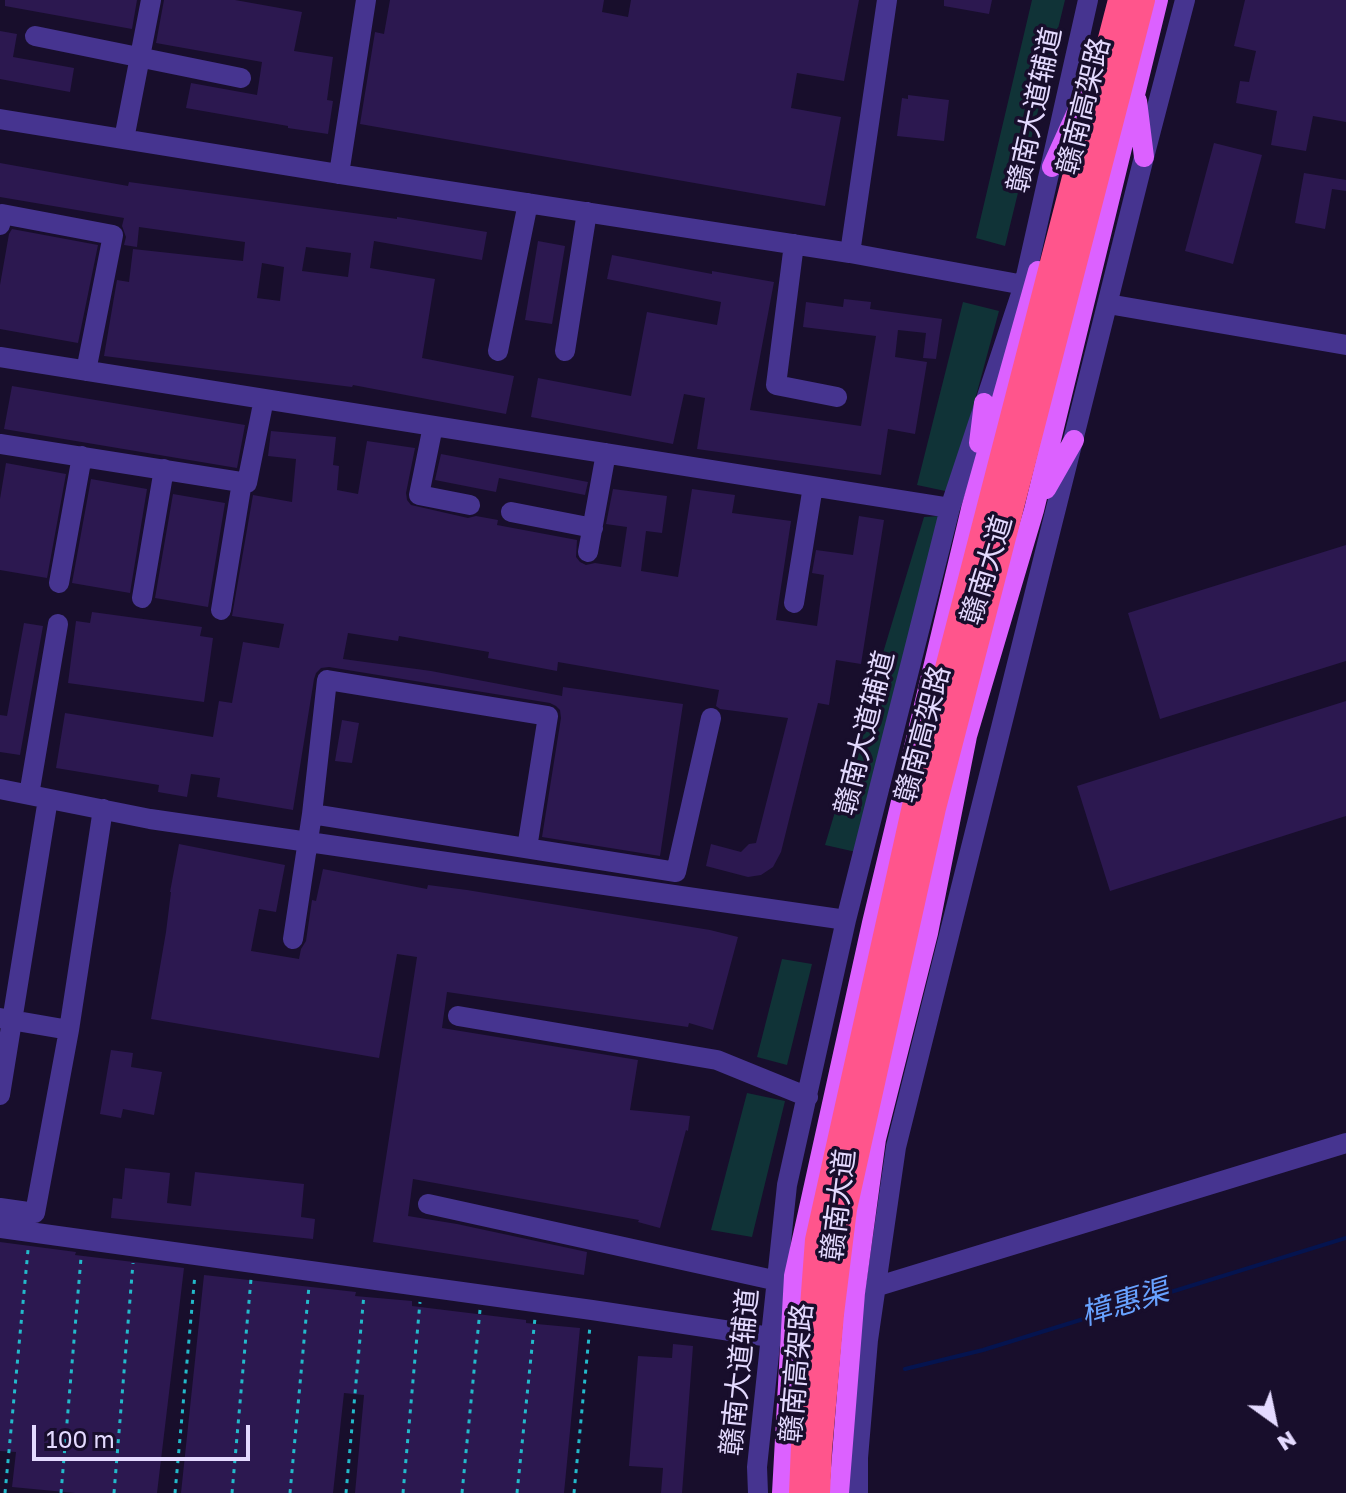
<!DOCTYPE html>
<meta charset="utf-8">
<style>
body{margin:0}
#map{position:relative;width:1346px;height:1493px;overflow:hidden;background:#180e2c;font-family:"Golos Text",sans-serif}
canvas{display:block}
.north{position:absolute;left:1234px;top:1381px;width:80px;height:80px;-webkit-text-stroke:6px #180e2c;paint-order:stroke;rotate:147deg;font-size:22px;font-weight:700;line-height:32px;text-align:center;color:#e4daff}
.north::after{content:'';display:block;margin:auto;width:28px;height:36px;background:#e4daff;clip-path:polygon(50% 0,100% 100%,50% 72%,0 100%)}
.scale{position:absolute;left:32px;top:1425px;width:218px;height:36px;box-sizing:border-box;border:4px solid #e4daff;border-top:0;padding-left:10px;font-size:24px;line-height:28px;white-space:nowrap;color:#e4daff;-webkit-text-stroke:6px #180e2c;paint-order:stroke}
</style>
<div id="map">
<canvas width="1346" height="1493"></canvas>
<div class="north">N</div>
<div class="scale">100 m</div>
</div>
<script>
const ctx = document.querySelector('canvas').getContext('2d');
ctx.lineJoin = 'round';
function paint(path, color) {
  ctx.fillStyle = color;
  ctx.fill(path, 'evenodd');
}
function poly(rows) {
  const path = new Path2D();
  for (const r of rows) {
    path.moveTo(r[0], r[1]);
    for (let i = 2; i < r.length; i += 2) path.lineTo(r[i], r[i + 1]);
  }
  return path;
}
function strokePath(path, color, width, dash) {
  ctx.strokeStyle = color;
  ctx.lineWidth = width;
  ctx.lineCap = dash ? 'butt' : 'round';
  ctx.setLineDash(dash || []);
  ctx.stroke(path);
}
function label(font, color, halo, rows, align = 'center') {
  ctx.font = font + ' "Golos Text","Noto Sans SC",sans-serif';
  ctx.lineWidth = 7;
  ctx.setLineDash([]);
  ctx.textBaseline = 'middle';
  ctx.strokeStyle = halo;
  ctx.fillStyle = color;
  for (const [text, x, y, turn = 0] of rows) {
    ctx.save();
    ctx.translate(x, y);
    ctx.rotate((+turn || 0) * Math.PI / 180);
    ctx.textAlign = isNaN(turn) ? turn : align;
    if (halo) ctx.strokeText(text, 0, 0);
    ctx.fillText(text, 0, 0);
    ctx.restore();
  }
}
paint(poly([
 [1032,0,1065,0,1005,246,976,238],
 [963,302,999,311,950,492,917,485],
 [941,516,856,852,825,845,924,517],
 [782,959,812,964,787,1065,757,1057],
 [747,1093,785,1101,752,1237,711,1230]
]), '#103337');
strokePath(poly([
 [905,1369,983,1350,1346,1238]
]), '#05144f', 4);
paint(poly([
 [5,0,137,0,132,29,5,6],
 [164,0,235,0,302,12,294,51,333,57,327,100,333,101,328,134,288,128,288,126,186,108,191,83,257,95,262,62,156,43],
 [390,0,604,0,602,12,628,17,631,0,859,0,844,81,797,73,791,108,841,117,825,206,360,124,375,32,384,34],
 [944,0,992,0,989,14,944,6],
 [1245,0,1346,0,1346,122,1313,116,1306,151,1271,145,1277,111,1236,103,1240,81,1249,82,1256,51,1234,46],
 [0,31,17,34,13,57,74,68,70,92,0,79],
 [908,95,949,100,944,141,897,136,902,98,908,99],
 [1214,143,1262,155,1233,264,1185,251],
 [0,163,128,186,129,182,397,219,397,217,487,232,482,260,374,241,370,268,435,279,422,358,514,376,506,414,353,385,352,387,104,356,117,280,129,282,133,249,243,261,245,242,139,227,137,247,124,245,126,237,122,226,124,218,0,197],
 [306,247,351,253,348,277,302,271],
 [262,263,284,267,280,301,257,298],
 [1304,173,1346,180,1346,191,1332,189,1325,229,1295,223],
 [12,229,98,245,78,343,0,329,0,285,9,234],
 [538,241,565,246,552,324,525,320],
 [612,255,712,274,712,271,774,282,750,410,861,426,876,336,803,327,806,302,843,307,844,299,871,302,870,309,942,319,936,359,923,358,926,333,898,330,895,357,927,362,915,434,888,429,881,475,697,449,705,398,684,394,673,444,531,417,538,378,631,396,647,312,717,325,721,302,607,279],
 [12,386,245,425,237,468,4,429],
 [271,431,336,437,333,465,339,466,337,490,358,494,367,441,415,448,406,493,407,500,411,505,468,518,476,516,498,520,497,525,577,540,576,557,580,562,586,565,595,563,621,567,627,527,606,524,613,489,667,496,662,533,646,531,641,571,678,577,692,489,735,495,732,513,791,521,776,620,817,626,824,575,812,573,816,550,853,555,859,516,884,520,861,664,836,660,829,705,818,703,781,852,773,867,761,875,748,877,706,866,711,844,741,852,749,844,756,843,788,718,720,709,716,706,719,690,558,662,557,671,488,658,489,652,399,636,398,641,348,633,343,659,431,671,562,696,563,687,683,704,660,856,542,837,561,718,560,710,556,706,550,703,329,667,321,668,316,673,314,679,293,810,217,797,220,778,191,774,187,797,158,792,159,785,56,768,65,713,213,737,219,701,232,703,243,642,279,648,284,624,232,616,253,495,292,502,296,459,268,456],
 [441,454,588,482,585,495,499,478,496,492,435,480],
 [6,463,66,474,47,578,0,570,0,499],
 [91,479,147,489,130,593,72,583],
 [173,494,225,503,208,607,155,598],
 [1346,545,1346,661,1160,719,1128,613],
 [92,612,202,627,200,636,213,638,204,702,68,683,76,621,90,623],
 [24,623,43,626,20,755,0,752,0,715,7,716],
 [1346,701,1346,816,1110,891,1077,786],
 [342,720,359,723,352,763,335,761],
 [179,844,285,865,276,912,259,909,251,951,299,959,301,949,306,941,312,900,316,901,323,869,427,889,428,885,467,890,710,930,738,937,713,1030,689,1023,688,1027,447,992,442,1028,638,1060,630,1110,690,1116,688,1131,686,1130,660,1228,638,1222,639,1220,413,1179,408,1216,457,1224,587,1252,584,1275,373,1242,417,957,397,954,379,1058,151,1019,166,932,171,892,170,892],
 [111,1050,133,1053,131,1067,162,1072,154,1115,123,1109,121,1118,100,1114],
 [125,1168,170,1173,167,1203,191,1206,195,1172,304,1184,301,1217,315,1219,313,1239,111,1218,113,1198,122,1199],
 [0,1242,76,1252,75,1255,184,1268,157,1493,75,1493,12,1487,16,1452,0,1451],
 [204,1275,356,1292,355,1296,412,1301,412,1306,526,1320,526,1323,580,1328,564,1493,355,1493,364,1395,344,1393,333,1493,181,1493],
 [673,1344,693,1346,682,1493,661,1493,663,1468,629,1466,638,1356,672,1358]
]), '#2c1850');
strokePath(poly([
 [5,1493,28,1250],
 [61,1493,81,1258],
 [114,1493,133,1263],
 [175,1493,195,1274],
 [232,1493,251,1279],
 [290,1493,309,1286],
 [346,1493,364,1294],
 [403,1493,420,1302],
 [462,1493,480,1310],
 [517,1493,535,1318],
 [574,1493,590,1326]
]), '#23baca', 3, [4, 6]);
strokePath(poly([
 [35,36,241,78],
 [0,119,339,174,850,253,1024,285],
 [124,139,151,0],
 [339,174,366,0],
 [0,225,2,214,113,235,86,371],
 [794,244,776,385,837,397],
 [850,253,887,0],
 [1108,304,1346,345],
 [498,351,528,203],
 [565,351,587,212],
 [0,357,950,508],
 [433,426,419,495,470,505],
 [0,444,247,483,264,399],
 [511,512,593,528],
 [588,552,606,453],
 [59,583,82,456],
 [142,598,164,469],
 [794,603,813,486],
 [221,610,242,482],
 [0,789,150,819,846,920],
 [29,795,58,624],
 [312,814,327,680,548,716,527,848],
 [293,939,312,814,676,872,711,718],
 [458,1016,717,1060,808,1097],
 [0,1018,69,1030],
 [0,1095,48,799],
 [428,1204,778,1281],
 [0,1208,35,1213,69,1030,103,809],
 [0,1228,592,1310,770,1337],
 [875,1287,1346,1143],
 [758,1493,757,1467,787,1185,846,920,950,508,1024,285,1088,0],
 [858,1493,858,1458,868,1340,896,1147,1144,157,1185,0]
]), '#463490', 20);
strokePath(poly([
 [1137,101,1144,157],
 [1052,167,1091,81],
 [979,443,984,403],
 [1046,489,1074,440],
 [782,1493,794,1276,872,923,971,509,1038,271],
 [839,1493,855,1293,876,1139,928,933,967,736,1034,510,1158,0]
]), '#dc61ff', 20);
strokePath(poly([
 [801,1493,805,1400,817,1240,931,730,1120,0],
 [818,1493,820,1450,832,1314,845,1209,934,808,1143,0]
]), '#ff558c', 24);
label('28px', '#e4daff', '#180e2c', [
 ["赣南高架路",1084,106,-76],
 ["赣南大道辅道",1035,110,-78],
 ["赣南大道",987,570,-73],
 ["赣南大道辅道",865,733,-76],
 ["赣南高架路",923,734,-75],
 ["赣南大道",839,1205,-83],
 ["赣南大道辅道",740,1372,-84],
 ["赣南高架路",797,1373,-85]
]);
label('italic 30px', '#68a2ff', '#180e2c', [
 ["樟惠渠",1125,1303,-17]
]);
</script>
